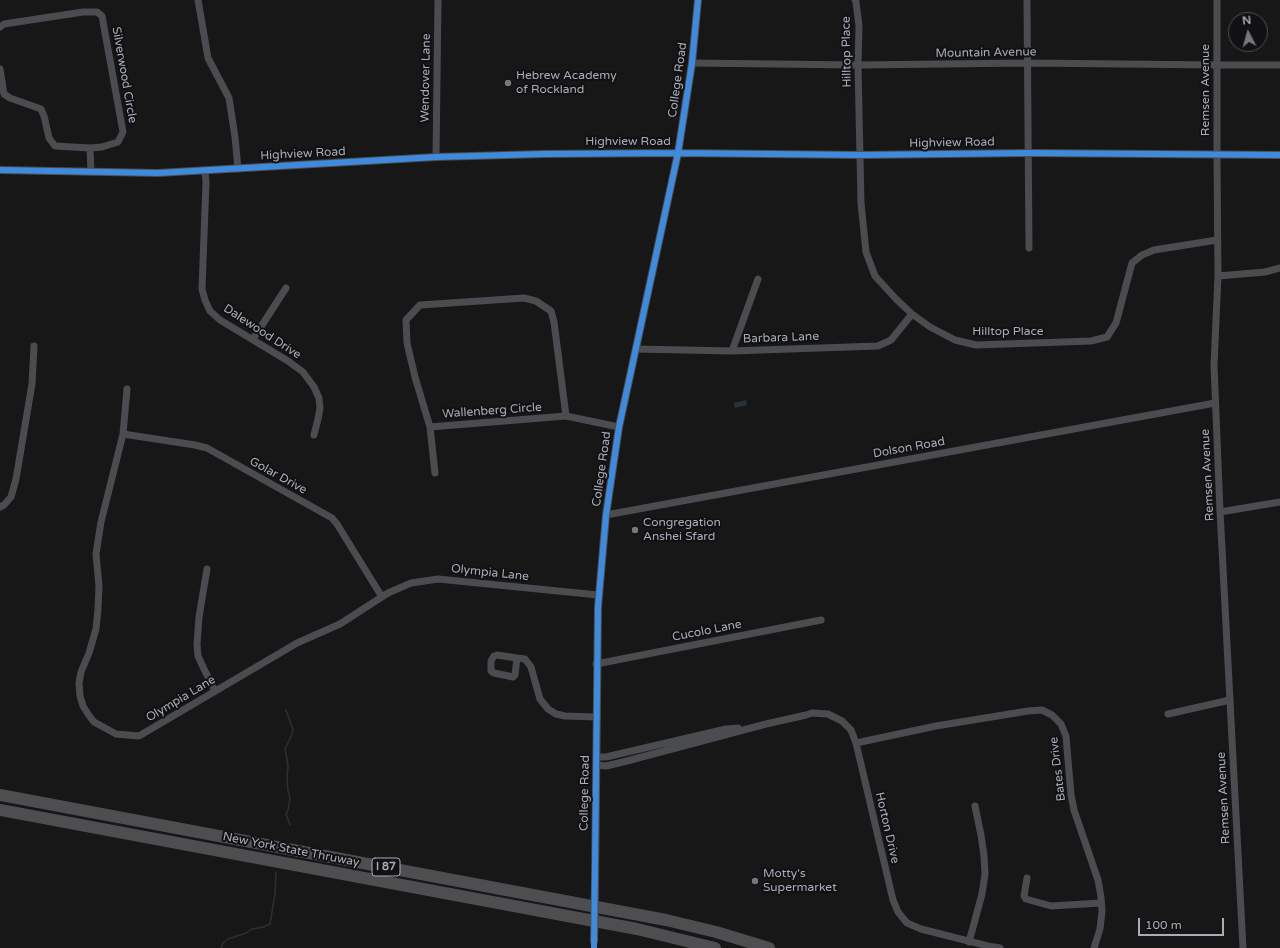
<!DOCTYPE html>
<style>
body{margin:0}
#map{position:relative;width:1280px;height:948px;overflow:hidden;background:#171717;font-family:"Varela Round",sans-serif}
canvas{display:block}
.north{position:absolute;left:1228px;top:12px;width:40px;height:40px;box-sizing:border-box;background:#111113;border:1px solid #4d4f55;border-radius:50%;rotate:354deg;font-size:11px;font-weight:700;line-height:16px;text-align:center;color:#a8adb8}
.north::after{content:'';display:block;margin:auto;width:14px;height:18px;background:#757880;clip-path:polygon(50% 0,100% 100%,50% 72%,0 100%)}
.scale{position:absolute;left:1138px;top:918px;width:86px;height:18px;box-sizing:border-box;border:2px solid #a8adb8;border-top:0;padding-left:5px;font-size:12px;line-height:14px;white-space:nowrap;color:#a8adb8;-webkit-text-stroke:3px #111113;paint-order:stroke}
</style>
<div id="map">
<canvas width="1280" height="948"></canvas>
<div class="north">N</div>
<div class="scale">100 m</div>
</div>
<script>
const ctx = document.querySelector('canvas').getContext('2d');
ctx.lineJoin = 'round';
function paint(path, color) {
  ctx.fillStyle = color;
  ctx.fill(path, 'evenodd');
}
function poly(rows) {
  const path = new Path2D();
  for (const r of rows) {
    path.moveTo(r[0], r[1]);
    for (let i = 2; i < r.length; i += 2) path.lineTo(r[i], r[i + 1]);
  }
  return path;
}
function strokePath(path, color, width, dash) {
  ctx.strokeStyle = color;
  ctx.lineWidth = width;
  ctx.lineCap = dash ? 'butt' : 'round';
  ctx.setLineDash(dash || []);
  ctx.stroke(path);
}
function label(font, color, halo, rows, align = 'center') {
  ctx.font = font + ' "Varela Round",sans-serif';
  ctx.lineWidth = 4;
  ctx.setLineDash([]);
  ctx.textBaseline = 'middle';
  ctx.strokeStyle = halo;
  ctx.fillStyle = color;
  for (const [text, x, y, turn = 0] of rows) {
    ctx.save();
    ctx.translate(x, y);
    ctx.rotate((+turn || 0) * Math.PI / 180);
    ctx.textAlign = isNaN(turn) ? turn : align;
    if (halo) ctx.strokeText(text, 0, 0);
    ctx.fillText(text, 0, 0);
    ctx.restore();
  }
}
paint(poly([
 [746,400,747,405,735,408,734,403]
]), '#2a3239');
strokePath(poly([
 [286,710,293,730,291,737,285,749,288,765,287,778,288,791,290,798,288,810,286,814,290,825],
 [221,948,223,943,228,939,246,933,252,929,263,927,270,924,275,894,276,872]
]), '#2a3239', 1.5);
strokePath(poly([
 [198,0,208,58,229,98,235,137,238,169],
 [855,0,856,2,859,26,858,65,861,203,866,252,875,276,896,299,912,314,930,327,955,340,976,345,1091,341,1107,337,1116,323,1132,263,1142,255,1154,250,1217,240],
 [1027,0,1029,248],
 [1217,0,1217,155,1218,276,1214,365,1220,511,1243,948],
 [0,27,4,24,83,12,97,12,102,16,123,132,118,142,102,147,90,148,55,146,49,138,44,116,41,109,10,98,4,94,0,69],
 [692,63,858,65,1028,63,1217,65,1280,65],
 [90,148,91,172],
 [436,157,438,0],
 [205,171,206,182,202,289,205,300,210,311,220,320,288,361,303,372,314,387,319,398,320,408,318,419,314,435],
 [1218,276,1265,272,1280,268],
 [253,339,286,288],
 [636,349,732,351,878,346,891,340,912,314],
 [732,351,758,279],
 [127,389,123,434,101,522,96,554,99,586,98,609,96,629,89,653,81,672,79,683,80,696,83,706,88,714,94,722,116,734,139,736,297,643,340,624,388,593,411,583,438,579,598,595],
 [430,427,566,416,619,427],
 [123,434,195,445,207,448,332,518,337,524,382,597],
 [435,473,430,427,415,377,407,343,406,320,420,305,524,298,536,301,551,311,554,322,566,416],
 [0,507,4,505,11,497,16,479,32,384,34,346],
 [1220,512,1280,502],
 [606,515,1215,403],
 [207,569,199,617,197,645,198,656,204,669,215,691],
 [517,658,515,675,513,677,494,673,491,671,491,661,494,656,497,655,517,658,525,659,531,667,540,699,548,709,556,714,565,716,597,717],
 [596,664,821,620],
 [1168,714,1230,700],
 [856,743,936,726,1028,711,1042,710,1052,715,1061,724,1066,736,1071,795,1074,810,1098,880,1101,897,1102,911,1100,929,1094,948],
 [597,757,606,757,726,729,738,728],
 [597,765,606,766,623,762,766,724,806,715,812,713,828,714,842,721,851,730,856,743,893,900,898,912,907,923,921,929,988,946,1000,948],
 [1027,878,1024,896,1026,899,1051,906,1101,903],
 [969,942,982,894,985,874,984,856,981,835,975,806]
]), '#4b4c50', 7);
strokePath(poly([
 [0,170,158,173,436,157,543,154,678,153,861,155,1029,153,1280,155],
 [595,883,598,607,606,515,619,427,678,153,692,63,698,0]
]), '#4b4c50', 8);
strokePath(poly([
 [0,795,666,920,716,932,769,948],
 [0,810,637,929,715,948]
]), '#4e4e51', 12);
strokePath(poly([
 [594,941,595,883]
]), '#4b4c50', 8);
strokePath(poly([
 [0,170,158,173,436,157,543,154,678,153,861,155,1029,153,1280,155],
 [594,948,598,607,606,515,619,427,678,153,692,63,698,0]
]), '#408adc', 6);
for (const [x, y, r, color] of [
 [508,83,4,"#757880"],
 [635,530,4,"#757880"],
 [755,881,4,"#757880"]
]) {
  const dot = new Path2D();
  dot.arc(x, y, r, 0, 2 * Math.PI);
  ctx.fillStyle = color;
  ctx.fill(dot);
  strokePath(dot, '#111113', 1.5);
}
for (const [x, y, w] of [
 [386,867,28]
]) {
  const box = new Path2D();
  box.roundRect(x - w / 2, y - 9, w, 18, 3);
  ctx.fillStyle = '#111113';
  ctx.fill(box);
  strokePath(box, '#a8adb8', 1);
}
label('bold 11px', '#a8adb8', null, [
 ["I 87",386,867]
]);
label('12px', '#a8adb8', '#111113', [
 ["Hilltop Place",847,52,-91],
 ["Mountain Avenue",986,53,-1],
 ["Silverwood Circle",124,75,80],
 ["Wendover Lane",426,78,-89],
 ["College Road",678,80,-82],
 ["Remsen Avenue",1206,90,-90],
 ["Highview Road",628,142],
 ["Highview Road",952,143,-1],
 ["Highview Road",303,154,-3],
 ["Dalewood Drive",262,332,33],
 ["Hilltop Place",1008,332],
 ["Barbara Lane",781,338,-2],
 ["Wallenberg Circle",492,411,-4],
 ["Dolson Road",909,448,-10],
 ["College Road",602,469,-82],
 ["Remsen Avenue",1208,475,-93],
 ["Golar Drive",278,476,29],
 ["Olympia Lane",490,573,6],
 ["Cucolo Lane",707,631,-11],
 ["Olympia Lane",181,699,-31],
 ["Bates Drive",1058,769,-97],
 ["College Road",585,793,-89],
 ["Remsen Avenue",1224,798,-93],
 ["Horton Drive",887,828,77],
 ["New York State Thruway",291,850,11]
]);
label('12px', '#a8adb8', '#111113', [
 ["Hebrew Academy",516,76],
 ["of Rockland",516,90],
 ["Congregation",643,523],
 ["Anshei Sfard",643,537],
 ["Motty's",763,874],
 ["Supermarket",763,888]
], 'left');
</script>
